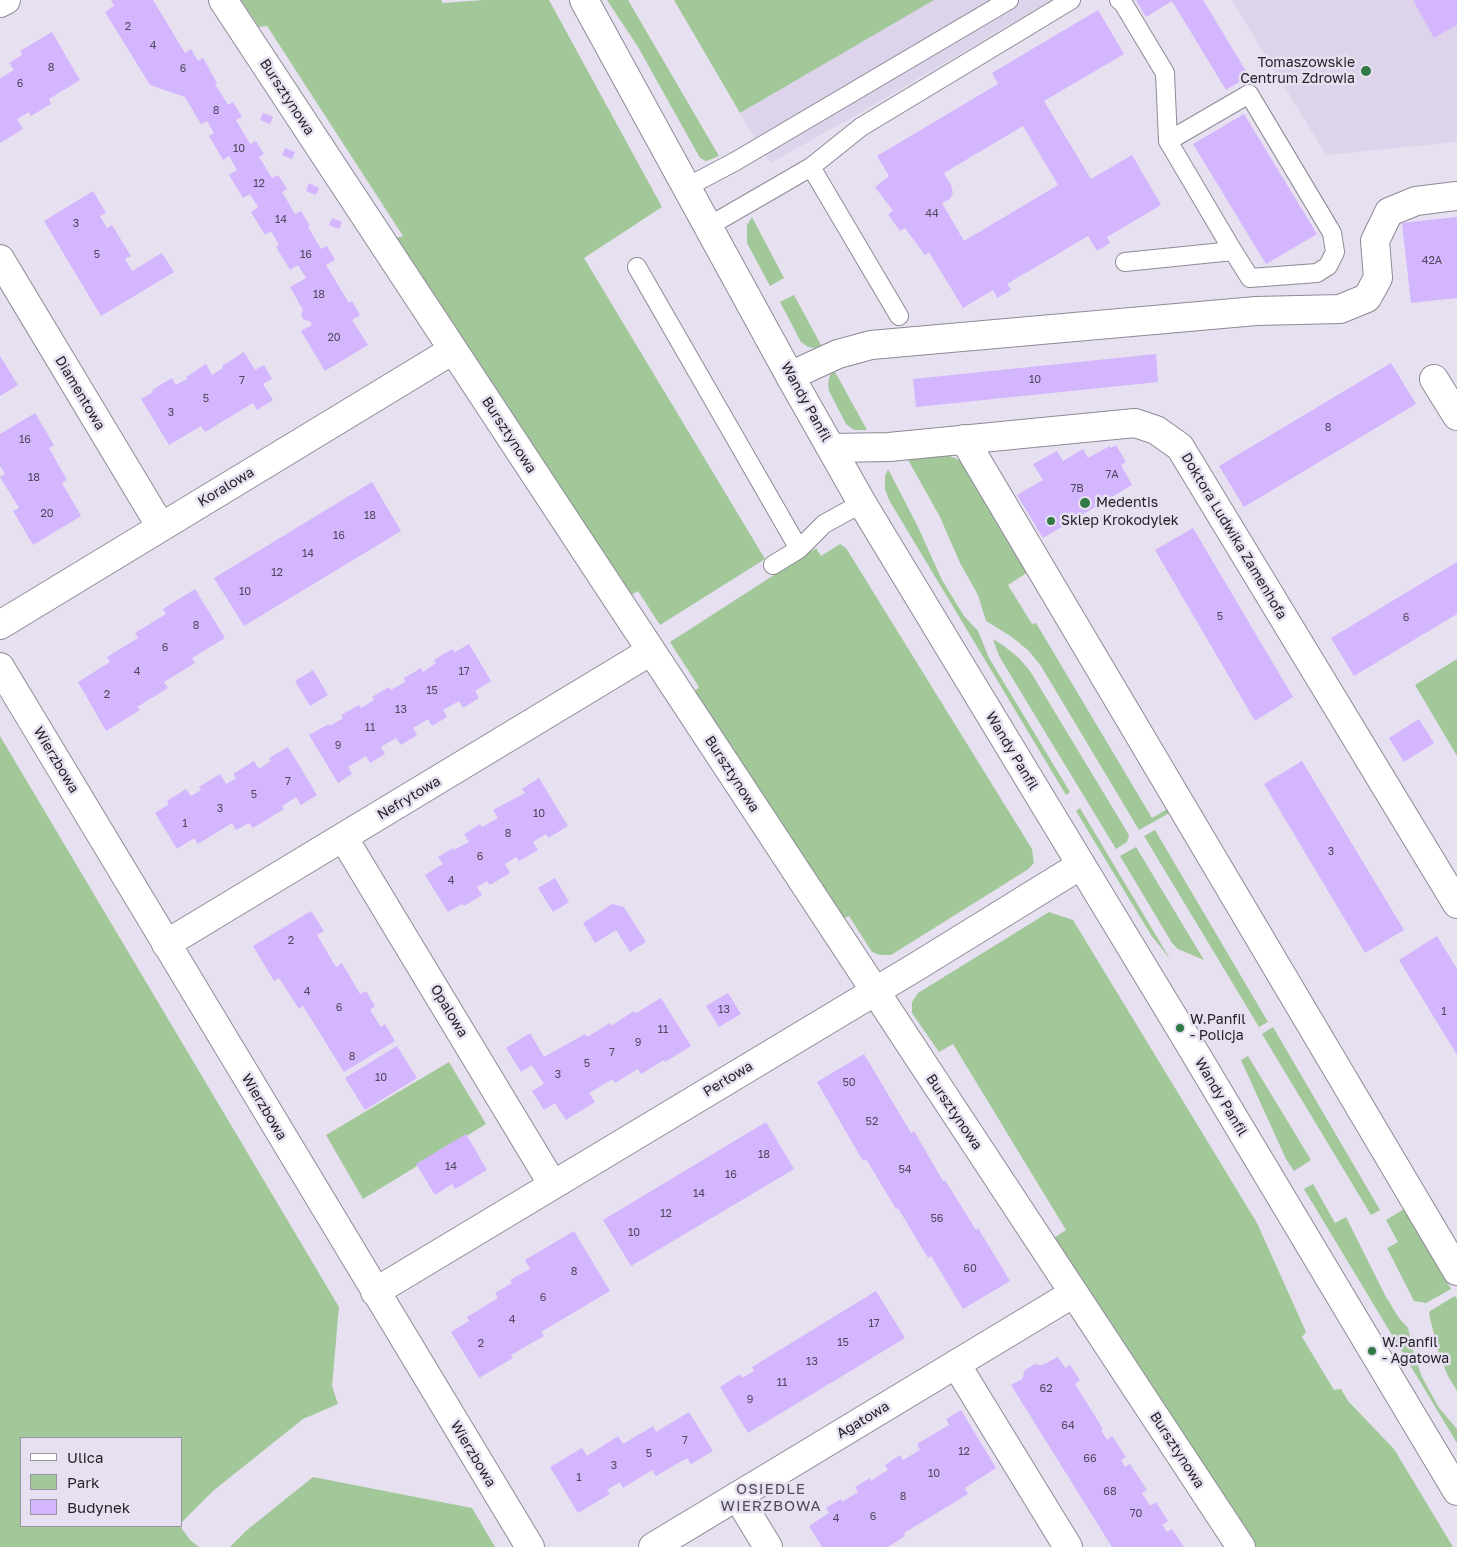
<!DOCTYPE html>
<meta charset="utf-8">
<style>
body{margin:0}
#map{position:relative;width:1457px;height:1547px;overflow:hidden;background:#e6e0f0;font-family:"Golos Text",sans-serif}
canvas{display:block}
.legend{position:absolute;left:20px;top:1437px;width:162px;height:90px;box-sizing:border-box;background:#e6e0f0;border:1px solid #9994a0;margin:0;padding:6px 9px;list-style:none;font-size:15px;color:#252329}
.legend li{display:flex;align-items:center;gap:10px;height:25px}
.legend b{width:25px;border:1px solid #9994a0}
</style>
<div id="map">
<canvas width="1457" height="1547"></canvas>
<ul class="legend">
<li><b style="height:6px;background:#fff"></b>Ulica</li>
<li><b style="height:14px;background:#a2c89a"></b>Park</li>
<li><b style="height:14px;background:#d3b6fe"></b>Budynek</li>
</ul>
</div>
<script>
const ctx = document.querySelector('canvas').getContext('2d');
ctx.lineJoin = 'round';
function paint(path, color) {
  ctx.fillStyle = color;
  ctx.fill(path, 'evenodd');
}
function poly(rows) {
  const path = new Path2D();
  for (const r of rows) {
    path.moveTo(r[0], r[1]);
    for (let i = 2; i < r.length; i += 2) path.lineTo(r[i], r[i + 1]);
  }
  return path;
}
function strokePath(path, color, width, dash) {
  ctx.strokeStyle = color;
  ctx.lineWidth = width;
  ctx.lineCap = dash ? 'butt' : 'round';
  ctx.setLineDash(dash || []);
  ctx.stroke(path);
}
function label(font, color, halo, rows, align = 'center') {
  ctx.font = font + ' "Golos Text",sans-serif';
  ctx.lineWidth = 5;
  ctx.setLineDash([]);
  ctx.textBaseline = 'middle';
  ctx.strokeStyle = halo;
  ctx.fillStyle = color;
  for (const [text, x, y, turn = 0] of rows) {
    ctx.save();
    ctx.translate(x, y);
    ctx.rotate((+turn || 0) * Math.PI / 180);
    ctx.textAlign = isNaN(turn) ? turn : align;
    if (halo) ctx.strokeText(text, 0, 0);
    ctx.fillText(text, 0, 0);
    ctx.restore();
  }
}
paint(poly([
 [934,0,1051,0,855,116,770,163,740,113],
 [1232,0,1457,0,1457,142,1326,155]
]), '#ddd4eb');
paint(poly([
 [241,0,441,0,443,3,484,0,549,0,662,207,584,258,765,559,660,625,638,591,631,595,396,238,403,236,267,26,259,27],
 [607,0,628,0,719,156,706,161,700,158,638,47],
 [674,0,934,0,740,113],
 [752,217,784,278,770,286,747,243,747,225],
 [794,295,821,345,815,348,808,347,801,342,780,302],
 [834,370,867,430,854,430,846,424,829,391,828,384,830,375],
 [945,454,964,462,1028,572,1008,585,1032,624,1036,623,1152,818,1169,808,1171,812,1139,830,1041,666,1029,651,1012,637,986,621,978,595,960,563,940,517,907,458],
 [888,469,917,525,942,580,964,616,978,631,989,658,1070,792,1066,795,889,500,885,489,885,476],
 [840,544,846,548,1032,849,1034,863,1027,870,891,955,880,955,872,952,849,916,843,919,695,691,699,687,670,642,816,548,821,556],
 [993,639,1004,646,1019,658,1030,671,1129,835,1127,842,1116,849,999,656],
 [1457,659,1457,756,1415,685],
 [0,736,339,1307,332,1386,338,1404,303,1419,213,1491,181,1523,181,1438,21,1438,21,1526,180,1526,190,1540,199,1547,0,1547],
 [1080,808,1170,959,1151,935,1076,811],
 [1155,830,1268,1022,1259,1027,1144,836],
 [1136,847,1204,960,1178,949,1172,943,1120,856],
 [1049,912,1073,920,1257,1223,1306,1332,1302,1337,1334,1390,1341,1389,1348,1401,1394,1449,1453,1547,1254,1547,1048,1242,1066,1230,953,1044,939,1052,912,1013,912,1002,918,993],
 [1273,1027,1380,1210,1371,1215,1262,1034],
 [1248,1056,1311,1160,1294,1171,1286,1159,1241,1060],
 [449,1062,486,1124,363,1199,326,1135],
 [1313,1184,1335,1223,1346,1217,1386,1297,1399,1318,1408,1328,1414,1354,1422,1377,1439,1408,1457,1429,1457,1443,1304,1189],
 [1404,1209,1451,1289,1426,1303,1414,1301,1387,1248,1398,1242,1386,1220],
 [1455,1296,1457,1299,1457,1391,1448,1376,1439,1354,1429,1314,1430,1311],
 [313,1477,472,1508,495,1547,230,1547,247,1530]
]), '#a2c89a');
paint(poly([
 [111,0,153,0,185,53,191,49,198,61,203,58,217,83,215,84,228,105,233,102,242,117,236,120,250,144,256,141,264,154,259,157,272,178,278,175,287,189,282,192,295,214,301,211,310,226,308,227,321,249,327,246,335,260,326,265,349,303,352,301,360,315,352,320,368,345,325,371,301,331,312,325,310,321,304,320,301,315,303,310,290,287,306,278,298,265,290,270,276,247,279,245,271,231,265,235,251,212,258,207,250,194,243,198,229,175,237,170,229,156,223,160,209,136,214,133,207,121,201,124,185,97,150,85,105,12,114,6],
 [1136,0,1203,0,1249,76,1226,90,1172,1,1146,17],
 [1413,0,1457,0,1457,25,1434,38],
 [1098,10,1124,54,1044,101,1091,179,1132,155,1161,205,1107,237,1110,243,1097,251,1088,236,1007,284,1011,290,997,298,993,290,963,308,929,252,925,255,905,228,900,231,888,214,893,211,875,187,889,176,877,156,998,84,992,73],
 [1023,126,1058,185,964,241,942,203,950,199,953,193,951,185,944,173],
 [52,32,80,80,49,99,51,104,31,116,29,112,17,119,23,129,0,143,0,78,14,70,9,63,22,55,20,51],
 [263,113,273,117,270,124,260,120],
 [1244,114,1317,234,1266,264,1193,144],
 [285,148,295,152,292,159,282,155],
 [309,183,319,188,316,195,306,191],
 [93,191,106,213,100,216,107,228,112,225,131,256,125,259,132,271,162,253,174,272,101,316,44,221],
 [1457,217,1457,298,1411,303,1402,223],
 [332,218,342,222,339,229,329,225],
 [244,352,255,370,264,365,272,379,263,384,273,400,257,410,253,403,205,432,201,426,169,445,141,399,153,392,152,390,172,378,176,385,187,379,186,377,206,364,212,375,223,368,222,366],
 [1156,354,1158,382,916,407,913,379],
 [0,356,18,385,0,396],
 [1391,363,1416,404,1244,507,1219,466],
 [35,413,54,445,49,448,67,480,62,483,81,516,33,545,13,511,19,508,0,477,5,474,0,466,0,434],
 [1116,445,1126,462,1121,465,1132,485,1043,538,1017,495,1043,480,1033,464,1057,451,1063,461,1083,449,1088,458,1110,446,1111,448],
 [372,482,401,531,244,626,214,578],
 [1193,528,1293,697,1255,721,1155,550],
 [1457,562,1457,614,1354,676,1331,638],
 [195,589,225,638,192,658,195,663,164,682,168,688,137,707,140,710,106,731,78,682,110,662,107,657,138,638,135,633,166,614,163,609],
 [469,644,491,681,475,691,479,698,463,708,459,701,443,710,447,717,432,726,428,719,413,728,417,735,401,745,396,738,381,747,385,754,370,763,366,756,348,767,352,774,338,783,309,735,329,724,330,726,343,718,341,715,359,705,361,708,374,700,372,697,389,687,391,690,405,682,404,678,421,668,423,672,436,663,434,660,452,649,455,652],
 [313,670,328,695,310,706,295,681],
 [1419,719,1434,743,1404,762,1389,738],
 [288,747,317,795,301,805,296,797,282,806,284,809,253,828,249,823,236,830,232,823,198,844,194,838,177,849,155,813,169,804,167,801,186,789,191,796,201,790,199,787,220,774,226,784,236,778,233,774,254,761,259,769,271,761,269,758],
 [1302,761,1404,930,1365,953,1264,784],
 [539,778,568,826,548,838,546,834,533,842,538,850,519,861,516,857,505,864,510,873,490,885,487,881,477,887,482,895,464,906,462,904,448,912,425,875,443,864,438,857,453,848,454,850,469,842,464,834,480,824,482,827,498,818,493,810,525,793,522,789],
 [555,878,569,902,553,912,538,888],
 [612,904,624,907,646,942,630,952,616,930,595,943,583,923],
 [311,911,324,931,317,935,336,967,342,963,360,994,366,991,375,1006,370,1010,381,1027,385,1024,395,1041,344,1072,303,1006,299,1009,279,978,274,981,253,946],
 [1437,936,1457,969,1457,1055,1399,960],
 [728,993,741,1014,719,1027,706,1006],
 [661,998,691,1046,665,1062,664,1060,641,1074,638,1069,615,1083,613,1079,589,1093,595,1102,566,1120,555,1103,544,1110,532,1091,544,1084,532,1065,521,1072,506,1048,530,1033,544,1057,585,1034,587,1037,610,1023,611,1026,634,1011,636,1013],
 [397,1046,417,1078,365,1110,345,1078],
 [864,1054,911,1133,914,1131,943,1181,945,1180,976,1230,978,1228,1010,1281,963,1309,931,1256,928,1258,898,1208,896,1209,866,1159,863,1161,817,1082],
 [766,1122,794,1169,631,1266,603,1220],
 [466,1134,487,1170,455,1189,452,1184,435,1195,416,1164],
 [574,1231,610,1291,541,1332,544,1336,511,1355,513,1358,479,1378,451,1332,469,1321,467,1317,498,1298,495,1293,512,1283,510,1280,530,1269,525,1260],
 [876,1291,905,1338,748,1433,720,1387,740,1374,742,1378,754,1371,752,1367],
 [1058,1357,1065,1368,1070,1365,1080,1380,1075,1384,1103,1429,1101,1430,1107,1440,1112,1436,1126,1457,1121,1460,1125,1467,1130,1464,1147,1490,1142,1493,1150,1506,1156,1502,1168,1521,1162,1525,1167,1532,1172,1529,1184,1547,1112,1547,1011,1385,1022,1379,1025,1370,1035,1364,1042,1365],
 [961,1410,996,1468,965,1488,968,1494,904,1533,905,1536,888,1547,822,1547,809,1526,829,1513,826,1508,841,1499,842,1502,858,1492,855,1487,870,1478,871,1481,888,1470,885,1465,900,1455,903,1460,920,1450,917,1444,949,1425,946,1419],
 [689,1412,713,1451,691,1464,687,1458,656,1476,652,1470,623,1488,620,1482,607,1490,610,1494,578,1513,550,1467,582,1448,587,1456,618,1436,623,1444,653,1426,656,1432]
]), '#d3b6fe');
const service = poly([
 [1119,0,1123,3,1165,73,1168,141,1233,251,1125,262],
 [1168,141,1249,94,1332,233,1335,252,1328,266,1317,273,1250,278,1233,251],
 [811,167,899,316],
 [687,187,736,161,1009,0],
 [709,226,811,167,861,127,1071,0],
 [637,267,799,549],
 [773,565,799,549,824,524,862,503]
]);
const minor = poly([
 [223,0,1241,1547],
 [0,3,6,0],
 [0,259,161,527],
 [790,376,838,354,871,345,1256,311,1340,309,1367,298,1378,278,1375,241,1389,212,1416,201,1457,196],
 [1434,379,1457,416],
 [964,439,1457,1271],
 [832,448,889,447,1135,423,1156,430,1180,447,1457,904],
 [0,625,453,350],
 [0,667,530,1547],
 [343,837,553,1185],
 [166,944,651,651],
 [375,1292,919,965,1081,865],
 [956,1364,1068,1547],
 [737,1496,768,1547],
 [653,1547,1074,1293]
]);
const tertiary = poly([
 [584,0,790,376,862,503,1180,1028,1457,1491]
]);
strokePath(service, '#8e8997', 20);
strokePath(minor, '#8e8997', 30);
strokePath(tertiary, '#8e8997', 30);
strokePath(service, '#fff', 18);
strokePath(minor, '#fff', 28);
strokePath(tertiary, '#fff', 28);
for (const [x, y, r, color] of [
 [1366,71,6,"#317945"],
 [1085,503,6,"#317945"],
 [1051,521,5,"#317945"],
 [1180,1028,5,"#317945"],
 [1372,1351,5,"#317945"]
]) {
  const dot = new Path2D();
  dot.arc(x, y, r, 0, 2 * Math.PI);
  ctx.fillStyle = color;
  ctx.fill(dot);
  strokePath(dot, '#e6e0f0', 2);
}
label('11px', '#50485e', null, [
 ["2",128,27],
 ["4",153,46],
 ["8",51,68],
 ["6",183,69],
 ["6",20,84],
 ["8",216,111],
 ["10",239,149],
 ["12",259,184],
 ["44",932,214],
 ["14",281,220],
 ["3",76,224],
 ["5",97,255],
 ["16",306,255],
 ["42A",1432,261],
 ["18",319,295],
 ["20",334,338],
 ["10",1035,380],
 ["7",242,381],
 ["5",206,399],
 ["3",171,413],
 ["8",1328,428],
 ["16",25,440],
 ["7A",1112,475],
 ["18",34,478],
 ["7B",1077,489],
 ["20",47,514],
 ["18",370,516],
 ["16",339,536],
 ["14",308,554],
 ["12",277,573],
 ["10",245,592],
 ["5",1220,617],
 ["6",1406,618],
 ["8",196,626],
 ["6",165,648],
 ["4",137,672],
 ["17",464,672],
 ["15",432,691],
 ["2",107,695],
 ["13",401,710],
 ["11",370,728],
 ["9",338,746],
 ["7",288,782],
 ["5",254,795],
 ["3",220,809],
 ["10",539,814],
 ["1",185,824],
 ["8",508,834],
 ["3",1331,852],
 ["6",480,857],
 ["4",451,881],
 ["2",291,941],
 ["4",307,992],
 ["6",339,1008],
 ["13",724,1010],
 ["1",1444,1012],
 ["11",663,1030],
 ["9",638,1043],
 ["7",612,1053],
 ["8",352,1057],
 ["5",587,1064],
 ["3",558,1075],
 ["10",381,1078],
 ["50",849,1083],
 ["52",872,1122],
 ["18",764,1155],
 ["14",451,1167],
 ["54",905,1170],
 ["16",731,1175],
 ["14",699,1194],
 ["12",666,1214],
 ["56",937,1219],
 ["10",634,1233],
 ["60",970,1269],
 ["8",574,1272],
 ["6",543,1298],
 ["4",512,1320],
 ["17",874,1324],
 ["15",843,1343],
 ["2",481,1344],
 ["13",812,1362],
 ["11",782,1383],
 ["62",1046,1389],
 ["9",750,1400],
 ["64",1068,1426],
 ["7",685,1441],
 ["12",964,1452],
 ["5",649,1454],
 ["66",1090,1459],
 ["3",614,1466],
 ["10",934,1474],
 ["1",579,1478],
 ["68",1110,1492],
 ["8",903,1497],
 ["70",1136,1514],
 ["6",873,1517],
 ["4",836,1519]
]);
label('14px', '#252329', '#e6e0f0', [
 ["Tomaszowskie",1355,63,"right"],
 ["Centrum Zdrowia",1355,79,"right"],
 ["Medentis",1096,503],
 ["Sklep Krokodylek",1061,521],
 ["W.Panfil",1190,1020],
 ["- Policja",1190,1036],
 ["W.Panfil",1382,1343],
 ["- Agatowa",1382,1359]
], 'left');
label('14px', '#252329', '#e6e0f0', [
 ["Bursztynowa",287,97,57],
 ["Diamentowa",80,393,59],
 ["Wandy Panfil",806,402,61],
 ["Bursztynowa",509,435,57],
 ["Koralowa",226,487,-31],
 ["Doktora Ludwika Zamenhofa",1234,536,59],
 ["Wandy Panfil",1012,751,59],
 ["Wierzbowa",56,760,59],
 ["Bursztynowa",732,774,57],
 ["Nefrytowa",409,798,-31],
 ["Opalowa",449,1011,59],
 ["Perłowa",728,1079,-31],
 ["Wandy Panfil",1221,1097,59],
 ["Wierzbowa",264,1107,59],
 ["Bursztynowa",954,1112,56],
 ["Agatowa",863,1420,-31],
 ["Bursztynowa",1177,1450,57],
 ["Wierzbowa",473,1454,59]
]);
ctx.letterSpacing = '1px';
label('15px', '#524d5b', '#e6e0f0', [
 ["OSIEDLE",771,1489],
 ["WIERZBOWA",771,1506]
]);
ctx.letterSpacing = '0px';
</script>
